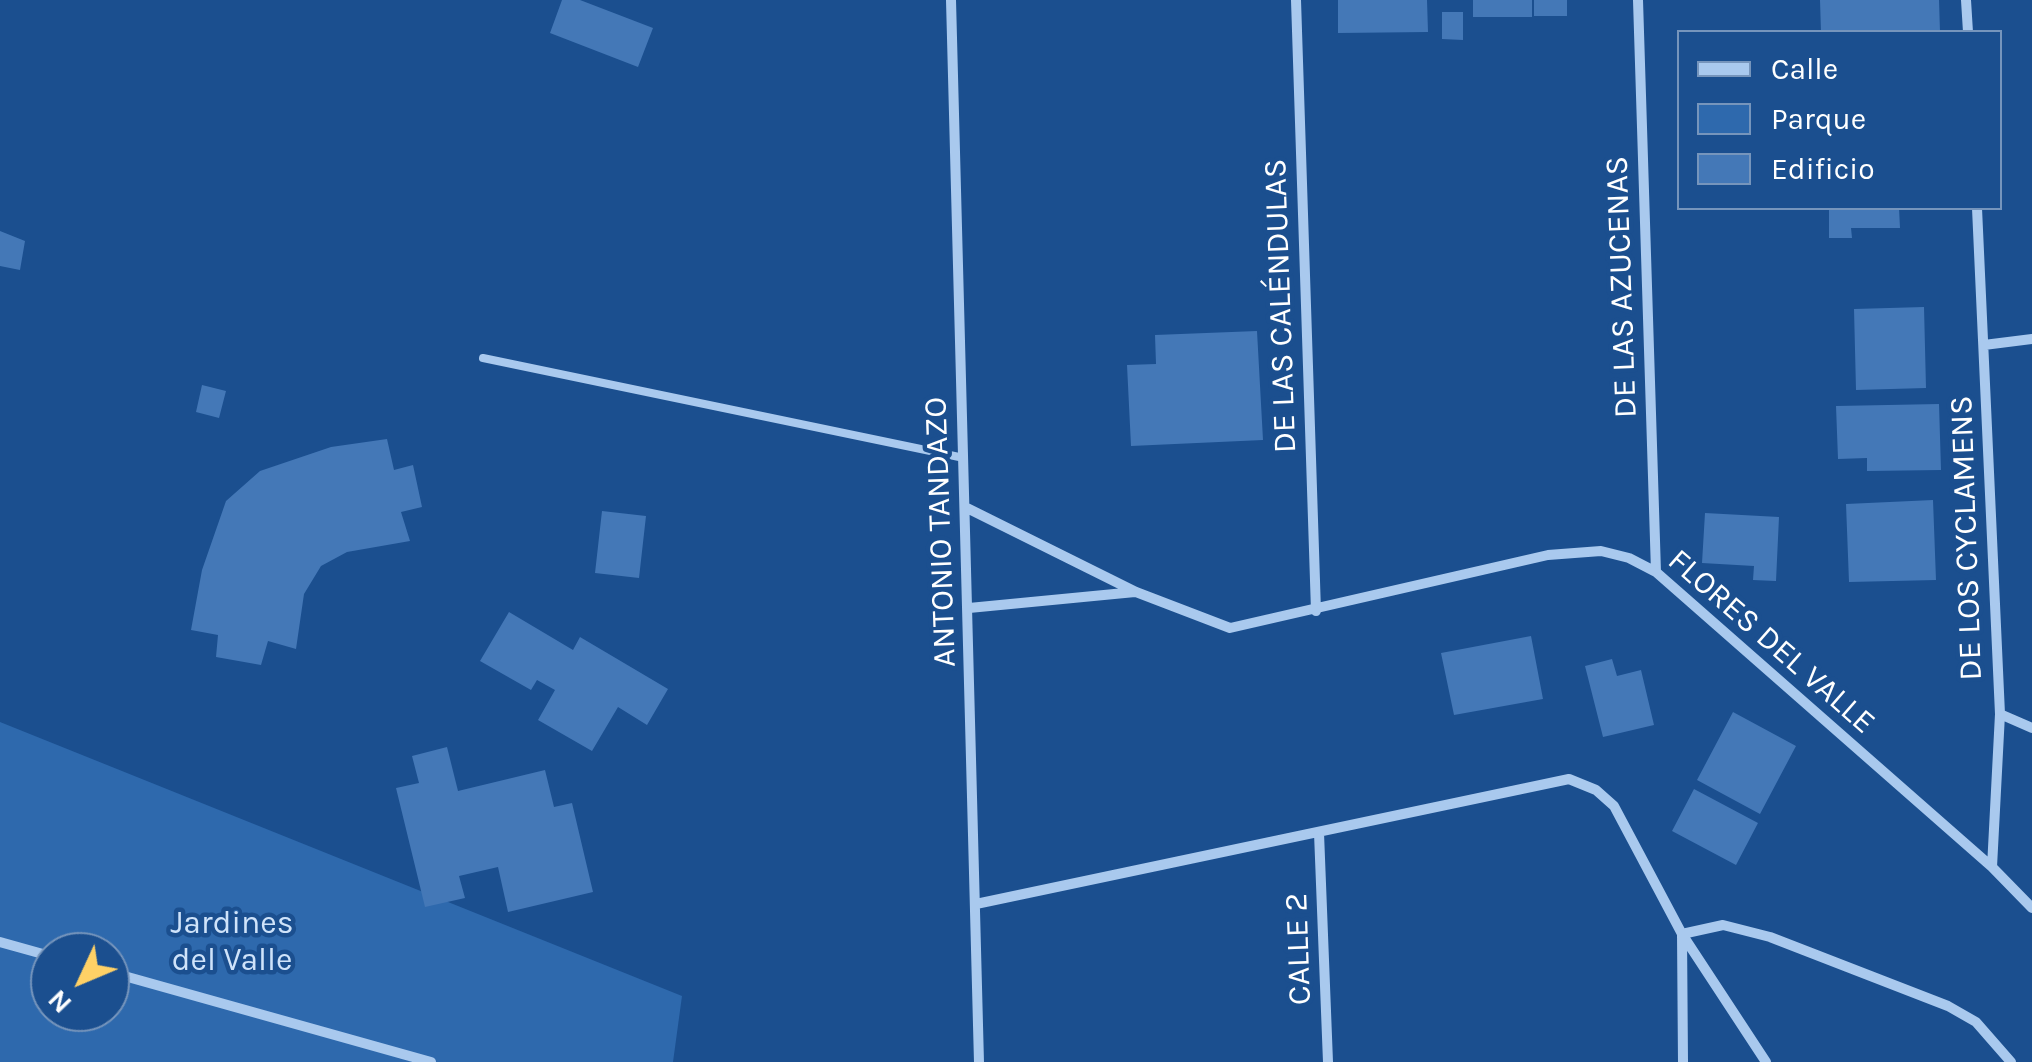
<!DOCTYPE html>
<meta charset="utf-8">
<style>
body{margin:0}
#map{position:relative;width:2032px;height:1062px;overflow:hidden;background:#1b4f8f;font-family:Karla,sans-serif}
canvas{display:block}
.legend{position:absolute;left:1677px;top:30px;width:325px;height:180px;box-sizing:border-box;background:#1b4f8f;border:2px solid #7695bc;margin:0;padding:12px 18px;list-style:none;font-size:30px;color:#fff}
.legend li{display:flex;align-items:center;gap:20px;height:50px}
.legend b{width:50px;border:2px solid #7695bc}
.north{position:absolute;left:30px;top:932px;width:100px;height:100px;box-sizing:border-box;background:#1b4f8f;border:2px solid #7695bc;border-radius:50%;rotate:226deg;font-size:28px;font-weight:700;line-height:40px;text-align:center;color:#fff}
.north::after{content:'';display:block;margin:auto;width:35px;height:45px;background:#ffd166;clip-path:polygon(50% 0,100% 100%,50% 72%,0 100%)}
</style>
<div id="map">
<canvas width="2032" height="1062"></canvas>
<ul class="legend">
<li><b style="height:12px;background:#a9c9ee"></b>Calle</li>
<li><b style="height:28px;background:#2e69ad"></b>Parque</li>
<li><b style="height:28px;background:#4478b7"></b>Edificio</li>
</ul>
<div class="north">N</div>
</div>
<script>
const ctx = document.querySelector('canvas').getContext('2d');
ctx.lineJoin = 'round';
function paint(path, color) {
  ctx.fillStyle = color;
  ctx.fill(path, 'evenodd');
}
function poly(rows) {
  const path = new Path2D();
  for (const r of rows) {
    path.moveTo(r[0], r[1]);
    for (let i = 2; i < r.length; i += 2) path.lineTo(r[i], r[i + 1]);
  }
  return path;
}
function strokePath(path, color, width, dash) {
  ctx.strokeStyle = color;
  ctx.lineWidth = width;
  ctx.lineCap = dash ? 'butt' : 'round';
  ctx.setLineDash(dash || []);
  ctx.stroke(path);
}
function label(font, color, halo, rows, align = 'center') {
  ctx.font = font + ' Karla,sans-serif';
  ctx.lineWidth = 9;
  ctx.setLineDash([]);
  ctx.textBaseline = 'middle';
  ctx.strokeStyle = halo;
  ctx.fillStyle = color;
  for (const [text, x, y, turn = 0] of rows) {
    ctx.save();
    ctx.translate(x, y);
    ctx.rotate((+turn || 0) * Math.PI / 180);
    ctx.textAlign = isNaN(turn) ? turn : align;
    if (halo) ctx.strokeText(text, 0, 0);
    ctx.fillText(text, 0, 0);
    ctx.restore();
  }
}
paint(poly([
 [0,722,682,996,673,1062,0,1062],
 [50,952,110,952,110,1012,50,1012]
]), '#2e69ad');
paint(poly([
 [562,0,580,0,653,28,638,67,550,33],
 [1338,0,1427,0,1428,32,1338,33],
 [1473,0,1532,0,1532,17,1473,17],
 [1534,0,1567,0,1567,16,1534,16],
 [1820,0,1939,0,1940,32,1821,32],
 [1442,12,1463,12,1463,40,1442,39],
 [1829,208,1899,208,1900,228,1851,228,1852,238,1829,238],
 [0,231,25,241,20,270,0,266],
 [1924,307,1926,388,1856,390,1854,309],
 [1257,331,1263,440,1131,446,1127,365,1156,364,1155,335],
 [202,385,226,391,219,418,196,412],
 [1939,404,1941,470,1867,471,1867,458,1838,459,1836,406],
 [387,439,394,470,413,465,422,507,401,512,410,541,347,552,321,566,304,594,296,649,268,641,261,665,216,657,218,635,191,630,202,570,226,501,260,471,331,447],
 [1933,500,1936,580,1849,582,1846,504],
 [602,511,646,516,639,578,595,573],
 [1705,513,1779,517,1776,581,1753,580,1754,566,1702,563],
 [509,612,573,650,580,637,668,689,647,725,618,707,592,751,538,720,555,690,537,680,531,690,480,661],
 [1531,636,1543,699,1454,715,1441,653],
 [1612,659,1617,676,1641,670,1654,725,1603,737,1585,666],
 [1733,712,1796,746,1760,814,1697,780],
 [447,747,458,791,545,770,554,807,572,803,593,892,508,912,498,867,459,876,465,898,425,907,396,788,419,783,412,756],
 [1694,789,1758,823,1736,865,1672,831]
]), '#4478b7');
strokePath(poly([
 [483,358,964,458]
]), '#a9c9ee', 8);
strokePath(poly([
 [951,0,979,1062],
 [1296,0,1316,611],
 [1638,0,1656,572],
 [1966,0,1968,32],
 [1977,208,2000,714,1992,867],
 [1984,345,2032,339],
 [965,507,1136,592,1230,628,1548,555,1601,551,1629,558,1656,572,1992,867,2032,908],
 [969,608,1135,592],
 [2000,714,2032,728],
 [1319,833,1328,1062],
 [976,904,1569,779,1596,790,1614,806,1682,934,1766,1062],
 [0,942,50,956],
 [110,972,431,1062],
 [1683,1062,1682,934,1723,925,1770,937,1948,1006,1976,1022,2011,1062]
]), '#a9c9ee', 10);
label('32px', '#fff', '#1b4f8f', [
 ["DE LAS AZUCENAS",1622,287,-92],
 ["DE LAS CALÉNDULAS",1281,306,-92],
 ["ANTONIO TANDAZO",941,532,-92],
 ["DE LOS CYCLAMENS",1967,538,-92],
 ["FLORES DEL VALLE",1771,642,41],
 ["CALLE 2",1299,949,-92]
]);
label('32px', '#cfe3fa', '#1b4f8f', [
 ["Jardines",232,924],
 ["del Valle",232,961]
]);
</script>
